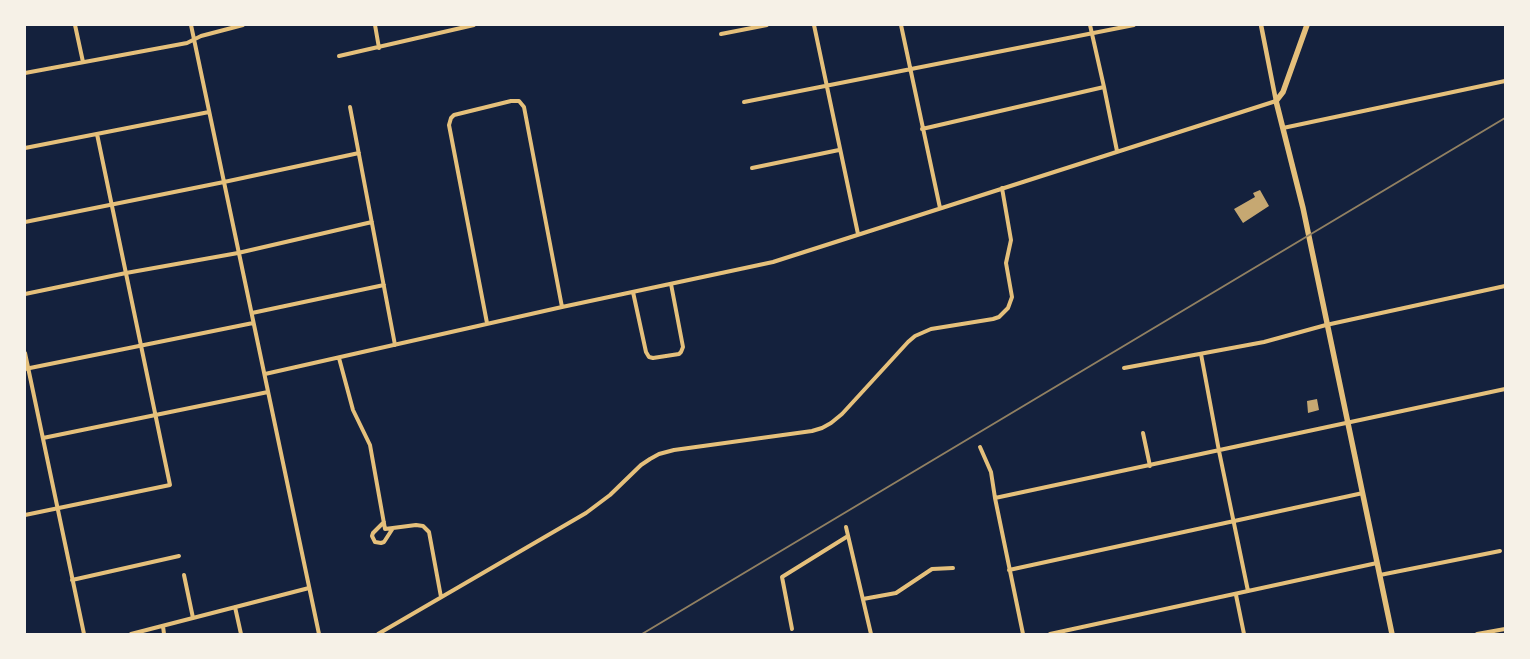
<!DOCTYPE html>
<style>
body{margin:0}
#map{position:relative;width:1530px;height:659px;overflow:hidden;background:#14213d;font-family:"Open Sans",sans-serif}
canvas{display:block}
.frame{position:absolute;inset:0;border:26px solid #f6f1e7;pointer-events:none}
</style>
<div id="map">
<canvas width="1530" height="659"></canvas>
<div class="frame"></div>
</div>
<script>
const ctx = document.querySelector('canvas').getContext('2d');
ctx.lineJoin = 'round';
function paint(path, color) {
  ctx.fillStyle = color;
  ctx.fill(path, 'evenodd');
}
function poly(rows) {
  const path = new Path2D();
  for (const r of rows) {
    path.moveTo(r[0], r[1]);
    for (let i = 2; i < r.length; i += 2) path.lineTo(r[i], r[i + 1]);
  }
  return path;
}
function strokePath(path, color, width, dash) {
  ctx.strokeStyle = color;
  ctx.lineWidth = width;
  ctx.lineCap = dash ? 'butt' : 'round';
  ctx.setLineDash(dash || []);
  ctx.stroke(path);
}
paint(poly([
 [1260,190,1269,206,1243,223,1234,209,1255,197,1253,193],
 [1317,399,1319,410,1308,413,1307,401]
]), '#c6a872');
strokePath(poly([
 [75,25,83,62],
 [191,25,319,634],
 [375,25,379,48],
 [814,25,858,234],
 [901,25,940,208],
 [1090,25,1104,87,1117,151],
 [721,34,767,25],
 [339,56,474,25],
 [25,73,187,43,201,36,243,25],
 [744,102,1134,25],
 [350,107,395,345],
 [1283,128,1505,81],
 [922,129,1104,87],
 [25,148,209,112],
 [752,168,839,150],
 [25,222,224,182,359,153],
 [633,292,646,352,649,357,653,358,679,354,681,352,683,347,671,284],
 [25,294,126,273,238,253,372,222],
 [252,313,384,285],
 [487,323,449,125,451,118,454,115,511,101,519,101,524,107,562,307],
 [25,353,84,634],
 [1201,354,1219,451,1248,591],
 [339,358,353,410,370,445,385,529,416,525,423,526,429,532,441,597],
 [1124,368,1264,342,1326,325,1505,286],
 [25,369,253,323],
 [265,374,562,307,773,262,1276,101],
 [1143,433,1150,466],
 [43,438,268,392],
 [980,447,991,472,995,498,1023,634],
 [995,498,1505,389],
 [25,515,170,485,97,134],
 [384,522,373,533,372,536,375,542,381,543,384,542,393,528],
 [846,527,871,634],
 [1009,570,1363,493],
 [184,575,193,618],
 [1380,575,1500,551],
 [72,580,179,556],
 [1236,595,1244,634],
 [863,599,896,593,932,569,953,568],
 [235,607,241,634],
 [163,626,164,634],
 [792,629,782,577,848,536],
 [131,634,309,588],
 [378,634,586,513,610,495,641,465,650,459,659,454,674,450,812,431,822,428,831,423,842,414,908,342,915,336,931,329,993,319,999,317,1008,308,1012,297,1006,263,1011,240,1002,188],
 [1050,634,1377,563],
 [1477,634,1505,629]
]), '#e5c07b', 4);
strokePath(poly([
 [1261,25,1276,101]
]), '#e5c07b', 4.5);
strokePath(poly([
 [1307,25,1283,92,1276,101,1303,208,1392,634]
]), '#e5c07b', 5.5);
strokePath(poly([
 [642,634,1505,118]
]), '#918062', 2);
</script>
